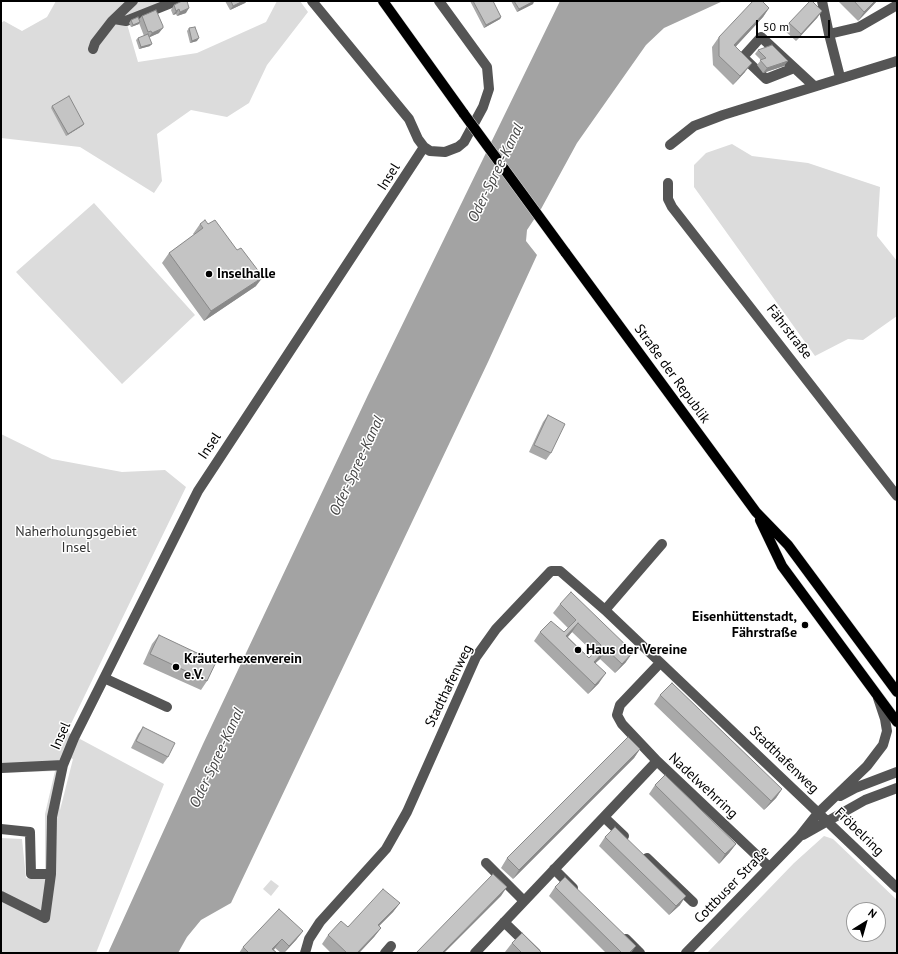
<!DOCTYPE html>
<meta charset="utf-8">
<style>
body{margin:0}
#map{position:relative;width:898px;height:954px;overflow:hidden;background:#fff;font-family:"PT Sans",sans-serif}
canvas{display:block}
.frame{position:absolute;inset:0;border:2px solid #000;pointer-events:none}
.north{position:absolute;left:846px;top:902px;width:40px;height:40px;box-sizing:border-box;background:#fff;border:1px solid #999;border-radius:50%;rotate:37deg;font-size:11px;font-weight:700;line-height:16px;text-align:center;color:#000}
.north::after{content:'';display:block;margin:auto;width:14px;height:18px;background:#000;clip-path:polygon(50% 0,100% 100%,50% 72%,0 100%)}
.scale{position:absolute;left:756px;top:20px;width:74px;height:18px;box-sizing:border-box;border:2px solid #000;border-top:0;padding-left:5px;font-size:12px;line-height:14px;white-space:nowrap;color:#000;-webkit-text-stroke:3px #fff;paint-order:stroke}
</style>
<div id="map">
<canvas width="898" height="954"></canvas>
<div class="frame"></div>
<div class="north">N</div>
<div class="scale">50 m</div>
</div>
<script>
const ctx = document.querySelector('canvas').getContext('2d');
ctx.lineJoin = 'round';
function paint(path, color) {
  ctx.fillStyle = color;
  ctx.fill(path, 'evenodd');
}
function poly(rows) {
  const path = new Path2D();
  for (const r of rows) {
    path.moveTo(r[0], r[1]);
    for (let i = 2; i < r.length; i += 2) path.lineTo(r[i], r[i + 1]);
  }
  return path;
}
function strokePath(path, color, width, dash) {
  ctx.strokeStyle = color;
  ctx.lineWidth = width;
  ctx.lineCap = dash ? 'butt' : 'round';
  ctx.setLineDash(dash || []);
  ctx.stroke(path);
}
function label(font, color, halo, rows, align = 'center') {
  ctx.font = font + ' "PT Sans",sans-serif';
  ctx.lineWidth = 3;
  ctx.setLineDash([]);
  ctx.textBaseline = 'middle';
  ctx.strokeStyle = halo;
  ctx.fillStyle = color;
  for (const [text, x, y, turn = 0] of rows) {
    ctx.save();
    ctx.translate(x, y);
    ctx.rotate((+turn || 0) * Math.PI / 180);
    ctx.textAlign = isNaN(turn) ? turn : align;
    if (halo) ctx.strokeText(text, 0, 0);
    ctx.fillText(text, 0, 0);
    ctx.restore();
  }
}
paint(poly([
 [56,1,166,1,125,17,138,62,197,53,266,22,277,1,300,1,308,12,267,65,249,103,227,117,191,110,157,134,162,181,154,193,80,147,1,138,1,23,4,21,22,31,47,17],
 [732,144,752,156,808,163,880,187,877,236,897,261,897,316,863,340,848,339,815,356,694,187,694,165,706,153],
 [94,203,195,315,122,384,16,272],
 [1,434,52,459,122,472,165,470,186,487,67,732,164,784,96,953,1,953,1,838,22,839,26,878,45,879,45,814,55,771,1,773],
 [62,755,73,759,60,810],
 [824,836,833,839,897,900,897,953,707,953,794,863],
 [854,910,878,910,878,934,854,934],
 [271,880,279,886,271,896,263,889]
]), '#dcdcdc');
paint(poly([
 [560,1,723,1,664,28,646,45,577,143,541,209,527,230,526,241,537,255,488,362,231,903,201,920,187,937,178,953,108,953,203,744,368,395]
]), '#a3a3a3');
const major = poly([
 [383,1,464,114],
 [565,252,756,512,788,545,897,692],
 [760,520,782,566,897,722]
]);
strokePath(major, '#dbdbdb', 11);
strokePath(poly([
 [312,1,409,119,418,139,424,147,430,151,445,152,458,147,464,142,483,107,489,89,487,67,439,1],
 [822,1,829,34],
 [114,19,126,21,176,1],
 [93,49,95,43,112,21,133,1],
 [794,68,766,79,743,57,761,37,814,86],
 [840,77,829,34,859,27,897,5],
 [670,145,694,126,723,115,897,61],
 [668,183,668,199,672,207,897,496],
 [605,610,662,544],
 [104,678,167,707],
 [657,761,622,724,617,715,620,705,660,663],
 [1,768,63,765],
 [840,796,855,788,897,772],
 [604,817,624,836],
 [1,829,30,832,31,874,51,874],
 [803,835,865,800,897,788],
 [647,858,693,902],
 [486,863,524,901],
 [554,869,573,888],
 [1,896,45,918,51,874,52,817,63,765,74,738,198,491,424,147],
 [504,922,536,953],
 [626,939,640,953],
 [305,953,309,939,320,922,386,849,407,812,476,657,496,629,551,571,560,571,605,610,897,888],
 [385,953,391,946],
 [475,953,657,761,769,867],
 [686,953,799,837,818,813,867,766,883,745,887,731,885,719,878,698]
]), '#555', 10);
strokePath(major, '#000', 10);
const majorBridge = poly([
 [464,114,565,252]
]);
strokePath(majorBridge, '#dbdbdb', 11, []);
strokePath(majorBridge, '#000', 10);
paint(poly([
 [225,1,247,1,245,3,230,10],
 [470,1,493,1,501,17,500,19,484,28],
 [511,1,534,1,533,4,517,12],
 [838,1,877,1,858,21],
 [174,5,186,13,177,16,176,14,173,15,171,10],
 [769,8,763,17,736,46,745,72,733,85,713,65,712,47,719,37],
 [822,11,817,18,796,41,784,30,789,23],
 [142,16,159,33,149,37,150,46,139,49,136,40,138,38,144,36,139,23,139,24,131,27,129,23,131,20,139,19],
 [189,28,197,41,190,43,187,31],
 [758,50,784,66,763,73,757,65,761,60,755,54],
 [52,106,84,124,82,126,66,136,51,108],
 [200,224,256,286,204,321,162,263,169,253,194,235,193,234],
 [548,415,551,453,546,460,529,452,543,422],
 [560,604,626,662,615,673,600,659,595,663,599,683,588,694,534,641,540,632,564,632,568,628,553,613],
 [572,632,594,653,589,658,568,637],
 [159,635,207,681,201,690,143,664,152,644],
 [660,695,782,789,776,798,764,810,654,704],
 [143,727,168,757,163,764,131,748,138,734],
 [640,749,634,758,513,879,501,868,507,858],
 [655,785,736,844,729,853,719,864,649,794],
 [605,837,680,905,669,915,599,846],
 [555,887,631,953,606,953,549,896],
 [400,903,393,912,379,926,381,928,374,937,359,953,331,953,322,944,328,935],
 [303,931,296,940,284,953,281,953,275,948,274,950,277,953,239,953,243,947],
 [512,943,542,953,506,953,505,952]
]), '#a9a9a9');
paint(poly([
 [243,1,247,1,245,3,230,10,233,6],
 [534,1,533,4,517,12,519,9],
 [875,1,877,1,858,21,864,12],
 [189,8,186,13,177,16,180,12],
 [769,8,763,17,728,55,734,45],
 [179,9,176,14,173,15,176,11],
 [822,11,817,18,796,41,801,34],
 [501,17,500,19,484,28,486,25],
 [140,22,139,24,131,27,133,25],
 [163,28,159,33,148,38,152,33],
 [199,38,197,41,190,43,192,41],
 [152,44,150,46,139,49,141,47],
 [788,61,784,66,763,73,767,68],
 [752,63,745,72,733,85,740,76],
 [84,124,82,126,66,136,68,134],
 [263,277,256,286,204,321,211,311],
 [578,623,572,632,560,645,566,636],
 [606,649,600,659,587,671,594,662],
 [633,652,626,662,615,673,622,664],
 [606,673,599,683,588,694,595,685],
 [640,749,634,758,513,879,519,870],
 [782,789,776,798,764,810,771,801],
 [736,844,729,853,719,864,725,854],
 [507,887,501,896,444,953,442,953],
 [686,896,680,905,669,915,676,906],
 [400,903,393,912,371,934,378,925],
 [381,928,374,937,359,953,357,953],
 [303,931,296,940,284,953,289,946],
 [282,939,275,948,271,953,272,949],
 [636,946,631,953,629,953]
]), '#898989');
const building = poly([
 [182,1,187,1,189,8,180,12,179,9,176,11,174,5,182,1],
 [231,1,243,1,233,6,231,1],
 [473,1,493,1,501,17,486,25,473,1],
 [514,1,534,1,519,9,514,1],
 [753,1,762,1,769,8,734,45,752,63,740,76,719,56,719,37,753,1],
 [810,1,812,1,822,11,801,34,789,23,810,1],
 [854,1,875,1,864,12,854,1],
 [156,10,163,26,163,28,152,33,151,31,148,32,142,16,156,10],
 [138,17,140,22,133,25,131,20,138,17],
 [195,27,199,38,192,41,189,28,195,27],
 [148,34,152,44,141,47,138,38,148,34],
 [772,45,788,61,767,68,760,60,766,58,758,50,772,45],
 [69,96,84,124,68,134,52,106,69,96],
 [205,220,208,224,215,220,237,250,241,248,263,277,211,311,169,253,203,228,200,224,205,220],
 [548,415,565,424,551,453,534,445,548,415],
 [571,592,633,652,622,664,606,649,594,662,606,673,595,685,540,632,551,621,564,632,576,620,560,604,571,592],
 [578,623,601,645,589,658,566,636,578,623],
 [159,635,216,662,207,681,150,654,159,635],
 [672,683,782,789,771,801,660,695,672,683],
 [143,727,175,743,168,757,136,741,143,727],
 [628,737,640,749,519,870,507,858,628,737],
 [665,775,736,844,725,854,655,785,665,775],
 [615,827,686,896,676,906,605,837,615,827],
 [493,874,507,887,442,953,416,953,493,874],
 [565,877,636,946,629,953,622,953,555,887,565,877],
 [383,889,400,903,378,925,381,928,357,953,347,953,328,935,341,921,348,927,383,889],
 [279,909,303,931,289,946,282,939,272,949,277,953,249,953,243,947,279,909],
 [522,933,542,953,522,953,512,943,522,933]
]);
paint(building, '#c4c4c4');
strokePath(building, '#898989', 1);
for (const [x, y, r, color] of [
 [209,274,4,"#000"],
 [805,625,4,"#000"],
 [578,650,4,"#000"],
 [176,667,4,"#000"]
]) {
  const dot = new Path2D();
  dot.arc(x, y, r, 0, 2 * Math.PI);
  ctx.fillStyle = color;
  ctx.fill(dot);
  strokePath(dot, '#fff', 1.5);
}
label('14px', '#000', '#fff', [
 ["Insel",389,177,-58],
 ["Fährstraße",789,332,52],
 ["Straße der Republik",672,374,54],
 ["Insel",210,446,-56],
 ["Stadthafenweg",449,686,-64],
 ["Insel",61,736,-66],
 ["Stadthafenweg",784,760,44],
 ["Nadelwehrring",703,786,43],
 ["Fröbelring",859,832,44],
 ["Cottbuser Straße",732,885,-46]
]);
label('bold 14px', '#000', '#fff', [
 ["Inselhalle",217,274],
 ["Eisenhüttenstadt,",797,617,"right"],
 ["Fährstraße",797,633,"right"],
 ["Haus der Vereine",586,650],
 ["Kräuterhexenverein",184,659],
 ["e.V.",184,675]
], 'left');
label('14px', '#333', '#fff', [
 ["Naherholungsgebiet",76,532],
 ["Insel",76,548]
]);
label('italic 15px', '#444', '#fff', [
 ["Oder-Spree-Kanal",496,173,-64],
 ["Oder-Spree-Kanal",357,466,-65],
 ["Oder-Spree-Kanal",217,758,-65]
]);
</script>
